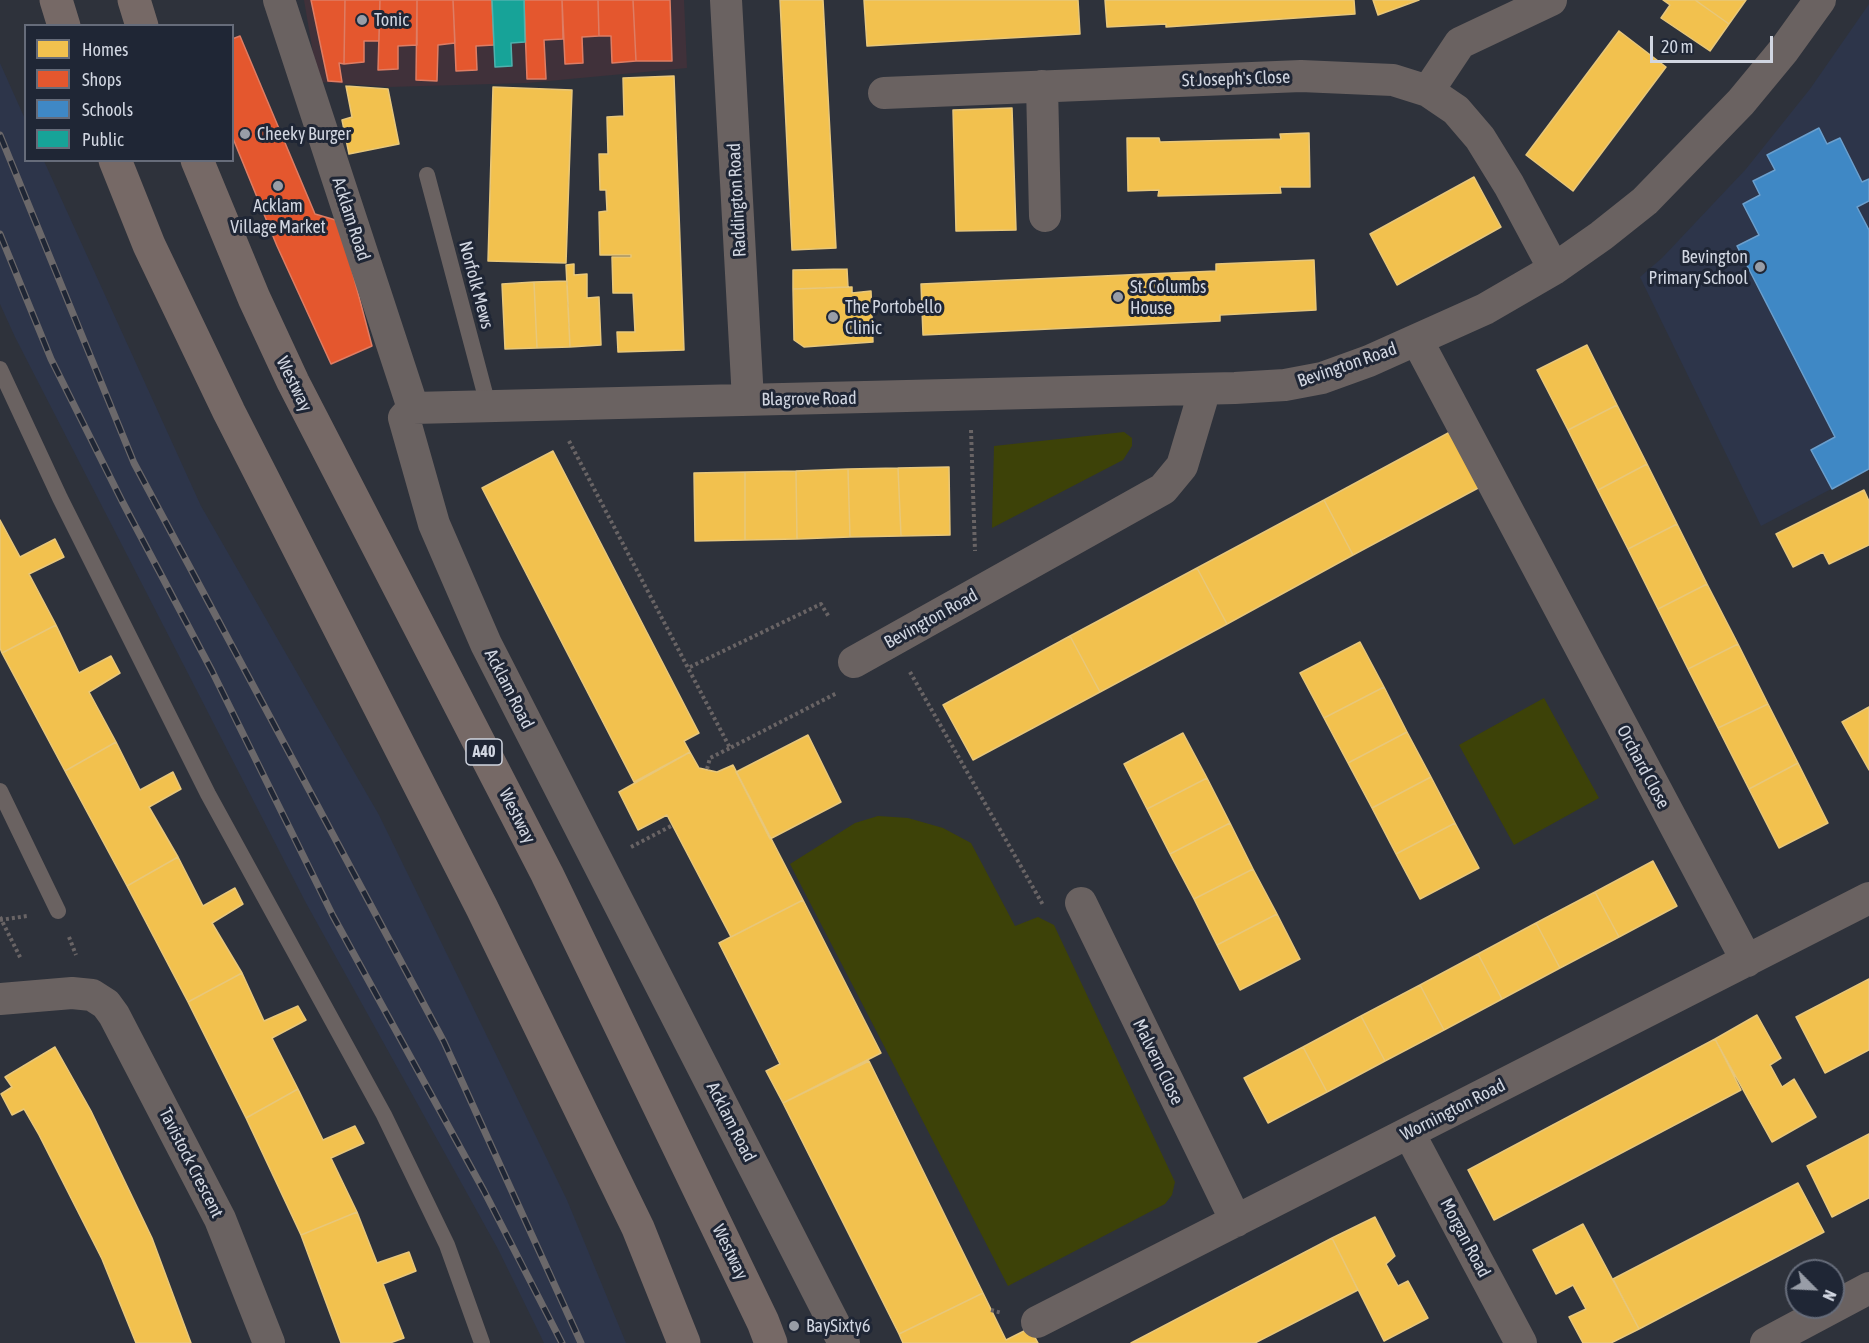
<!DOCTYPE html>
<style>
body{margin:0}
#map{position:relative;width:1869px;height:1343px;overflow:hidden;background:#2e323b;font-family:"Asap Condensed",sans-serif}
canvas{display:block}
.legend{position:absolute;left:24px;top:24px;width:210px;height:138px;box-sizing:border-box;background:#1f2635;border:2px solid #666c7a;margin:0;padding:8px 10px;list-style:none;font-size:18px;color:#d1d6e1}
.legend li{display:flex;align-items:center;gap:12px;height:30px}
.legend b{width:30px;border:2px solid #666c7a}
.north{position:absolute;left:1785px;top:1259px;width:60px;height:60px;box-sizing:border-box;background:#1f2635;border:2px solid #666c7a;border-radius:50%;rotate:114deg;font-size:16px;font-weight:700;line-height:24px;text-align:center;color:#d1d6e1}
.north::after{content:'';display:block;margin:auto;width:21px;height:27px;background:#989da7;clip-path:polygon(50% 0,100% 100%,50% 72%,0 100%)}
.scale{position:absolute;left:1650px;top:36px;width:123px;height:27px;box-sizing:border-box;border:3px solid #d1d6e1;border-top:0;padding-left:8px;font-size:18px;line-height:21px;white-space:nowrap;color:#d1d6e1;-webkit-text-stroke:4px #1f2635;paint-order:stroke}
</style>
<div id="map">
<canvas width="1869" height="1343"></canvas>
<ul class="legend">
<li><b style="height:16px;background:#f2c14e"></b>Homes</li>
<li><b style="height:16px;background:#e4572e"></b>Shops</li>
<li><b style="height:16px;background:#3f88c5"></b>Schools</li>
<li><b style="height:16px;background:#17a398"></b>Public</li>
</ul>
<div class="north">N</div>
<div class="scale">20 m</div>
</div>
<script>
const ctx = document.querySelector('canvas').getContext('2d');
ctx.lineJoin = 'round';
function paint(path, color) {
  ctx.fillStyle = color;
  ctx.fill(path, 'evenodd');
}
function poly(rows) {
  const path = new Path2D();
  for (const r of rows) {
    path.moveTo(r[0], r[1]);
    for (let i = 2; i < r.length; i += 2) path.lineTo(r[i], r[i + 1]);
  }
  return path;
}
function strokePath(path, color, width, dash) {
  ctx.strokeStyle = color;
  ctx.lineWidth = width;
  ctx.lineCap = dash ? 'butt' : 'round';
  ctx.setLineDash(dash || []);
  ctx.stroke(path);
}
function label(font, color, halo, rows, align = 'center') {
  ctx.font = font + ' "Asap Condensed",sans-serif';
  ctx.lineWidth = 6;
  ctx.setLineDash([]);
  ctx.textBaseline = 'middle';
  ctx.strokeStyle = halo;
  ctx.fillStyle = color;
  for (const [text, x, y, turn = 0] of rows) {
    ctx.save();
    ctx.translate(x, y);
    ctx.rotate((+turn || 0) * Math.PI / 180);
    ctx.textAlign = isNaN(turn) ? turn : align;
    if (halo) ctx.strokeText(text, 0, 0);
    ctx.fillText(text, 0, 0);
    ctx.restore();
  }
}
paint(poly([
 [304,0,684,0,687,68,527,83,389,87,318,82]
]), '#40313a');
paint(poly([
 [1869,4,1869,469,1761,526,1640,277,1662,258,1746,169,1810,89],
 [0,63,25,119,26,160,44,161,201,506,379,815,567,1200,626,1343,544,1343,498,1249,306,903,15,337,0,304]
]), '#2d354a');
paint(poly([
 [1124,432,1132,438,1132,446,1123,460,992,528,994,446],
 [1544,698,1599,798,1514,845,1459,745],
 [878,816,908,818,943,828,971,843,1015,926,1038,917,1054,925,1175,1182,1172,1195,1165,1204,1008,1286,790,864,855,823]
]), '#3d4208');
const homes = poly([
 [780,0,823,0,836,248,792,250,780,0],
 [864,0,1078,0,1080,34,867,46,864,0],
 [1105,0,1354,0,1355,14,1166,27,1166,24,1107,27,1105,0],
 [1373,0,1419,0,1378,15,1373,0],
 [1663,0,1695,0,1729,24,1710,51,1661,18,1670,5,1663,0],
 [1695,0,1746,0,1729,24,1695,0],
 [1619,31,1666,67,1573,191,1526,155,1619,31],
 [674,76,684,350,618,352,617,332,635,332,633,293,613,293,612,257,631,257,631,255,600,255,599,212,607,211,606,190,600,190,599,154,608,154,607,117,624,116,623,78,674,76],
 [346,86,388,89,399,144,349,154,342,120,352,117,346,86],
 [493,87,572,90,566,263,488,261,493,87],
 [1012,108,1016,230,956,231,953,110,1012,108],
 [1309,133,1310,187,1280,187,1281,193,1158,196,1159,190,1128,191,1127,138,1159,138,1160,142,1281,139,1280,134,1309,133],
 [1474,177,1501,227,1397,285,1370,234,1474,177],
 [1314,260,1316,310,1220,315,1220,321,923,335,921,284,1216,271,1216,264,1314,260],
 [574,264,574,275,587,274,587,298,599,297,601,345,570,347,566,265,574,264],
 [847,269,848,287,793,289,793,270,847,269],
 [567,281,570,347,537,348,534,282,567,281],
 [534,282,537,348,505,349,502,284,534,282],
 [852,287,852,293,871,291,873,342,804,347,794,340,793,289,852,287],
 [1587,345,1617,405,1568,430,1537,370,1587,345],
 [1617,405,1647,464,1598,490,1568,430,1617,405],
 [1450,432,1480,487,1353,555,1324,500,1450,432],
 [553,451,699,733,684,741,690,752,634,782,482,488,553,451],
 [1647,464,1677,524,1628,549,1598,490,1647,464],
 [949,467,950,535,901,536,898,468,949,467],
 [898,468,901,536,850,537,848,469,898,468],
 [848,469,850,537,797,539,796,471,848,469],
 [796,471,797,539,745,540,745,472,796,471],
 [745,472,745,540,695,541,694,473,745,472],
 [1864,490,1869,501,1869,545,1829,564,1823,552,1793,567,1776,534,1864,490],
 [1324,500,1353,555,1227,624,1197,568,1324,500],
 [0,520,20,557,55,539,64,557,29,574,56,625,2,653,0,648,0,520],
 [1677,524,1707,584,1658,609,1628,549,1677,524],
 [1197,568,1227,624,1100,692,1070,636,1197,568],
 [1707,584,1738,644,1688,669,1658,609,1707,584],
 [56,625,79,673,111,656,120,673,89,692,116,742,65,771,2,653,56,625],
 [1070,636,1100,692,973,760,943,705,1070,636],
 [1360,642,1384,687,1324,718,1300,673,1360,642],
 [1738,644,1768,704,1718,728,1688,669,1738,644],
 [1384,687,1407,732,1348,763,1324,718,1384,687],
 [1768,704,1798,763,1749,789,1718,728,1768,704],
 [1869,707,1869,770,1842,722,1869,707],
 [1407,732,1431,777,1372,808,1348,763,1407,732],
 [1183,733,1207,778,1147,809,1124,764,1183,733],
 [808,735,841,802,770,839,736,772,808,735],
 [116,742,140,790,173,772,181,789,149,807,178,857,127,886,65,771,116,742],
 [690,752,699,768,717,772,733,765,803,900,731,937,667,815,638,830,619,792,690,752],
 [1798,763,1828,823,1779,848,1749,789,1798,763],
 [1431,777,1455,823,1396,854,1372,808,1431,777],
 [1207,778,1230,823,1170,854,1147,809,1207,778],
 [1230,823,1253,869,1194,899,1170,854,1230,823],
 [1455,823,1479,868,1420,899,1396,854,1455,823],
 [178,857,203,906,235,888,243,904,212,923,242,973,188,1002,127,886,178,857],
 [1653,861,1677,906,1619,937,1595,892,1653,861],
 [1253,869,1277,914,1217,945,1194,899,1253,869],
 [1595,892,1619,937,1560,968,1536,923,1595,892],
 [803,900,881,1053,783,1103,766,1071,780,1064,719,943,803,900],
 [1277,914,1300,959,1240,990,1217,945,1277,914],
 [1536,923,1560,968,1502,999,1478,954,1536,923],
 [1478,954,1502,999,1444,1030,1420,985,1478,954],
 [242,973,264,1021,298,1006,306,1020,272,1038,298,1089,246,1118,188,1002,242,973],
 [1869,979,1869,1050,1825,1073,1796,1017,1869,979],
 [1420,985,1444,1030,1385,1061,1361,1016,1420,985],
 [1757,1015,1781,1058,1770,1065,1782,1087,1794,1079,1816,1117,1772,1142,1715,1039,1757,1015],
 [1361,1016,1385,1061,1327,1092,1303,1047,1361,1016],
 [1715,1039,1741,1090,1494,1220,1468,1170,1715,1039],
 [55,1047,91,1111,152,1238,191,1343,136,1343,102,1259,39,1135,24,1109,12,1115,1,1094,12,1087,5,1077,55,1047],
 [1303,1047,1327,1092,1268,1123,1244,1078,1303,1047],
 [869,1061,983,1293,899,1334,783,1103,869,1061],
 [298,1089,323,1140,355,1126,364,1143,331,1158,357,1212,301,1235,246,1118,298,1089],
 [1869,1134,1869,1198,1832,1217,1807,1166,1869,1134],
 [1798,1183,1824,1232,1639,1329,1613,1279,1798,1183],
 [357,1212,377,1263,409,1252,416,1271,383,1284,404,1338,390,1343,341,1343,301,1235,357,1212],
 [1375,1217,1395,1256,1386,1264,1398,1286,1408,1281,1428,1318,1384,1341,1332,1238,1375,1217],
 [1583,1224,1639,1329,1611,1343,1583,1343,1569,1317,1586,1309,1573,1285,1556,1294,1533,1250,1583,1224],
 [1332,1238,1358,1290,1255,1343,1131,1343,1332,1238],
 [983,1293,1006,1340,1030,1328,1038,1343,903,1343,899,1334,983,1293]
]);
paint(homes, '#f2c14e');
strokePath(homes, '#e8c77a', 1.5);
const shops = poly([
 [311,0,345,0,344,64,339,63,342,82,328,81,311,0],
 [345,0,380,0,379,41,364,41,364,62,344,64,345,0],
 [380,0,417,0,417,45,398,46,398,69,378,70,380,0],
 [417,0,453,0,455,43,438,45,437,81,416,80,417,0],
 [453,0,492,0,494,45,476,46,477,70,456,71,453,0],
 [524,0,562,0,563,39,544,40,546,79,527,79,524,0],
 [562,0,598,0,599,36,582,37,583,63,565,64,562,0],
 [598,0,633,0,636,61,612,63,611,36,599,36,598,0],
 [633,0,670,0,672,61,636,61,633,0],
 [240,36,315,214,339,221,372,346,331,364,277,246,232,136,232,39,240,36]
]);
paint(shops, '#e4572e');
strokePath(shops, '#de7d64', 1.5);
const schools = poly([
 [1819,128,1827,144,1840,138,1862,182,1869,179,1869,201,1857,207,1869,230,1869,469,1832,489,1811,450,1835,437,1737,246,1759,235,1743,204,1760,195,1753,181,1775,170,1767,155,1819,128]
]);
paint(schools, '#3f88c5');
strokePath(schools, '#6b9fcd', 1.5);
const public = poly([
 [492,0,524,0,525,42,511,43,512,66,495,67,492,0]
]);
paint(public, '#17a398');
strokePath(public, '#4fb2ae', 1.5);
strokePath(poly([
 [971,430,975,551],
 [569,441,730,748,837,693],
 [690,667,821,604,829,617],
 [910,672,1043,905],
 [707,769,710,758,730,748],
 [631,847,673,825],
 [0,917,21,959],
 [0,920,27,916],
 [69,937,76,955],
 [991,1310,1002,1313]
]), '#696465', 4, [3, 3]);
strokePath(poly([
 [427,175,488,405],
 [0,369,60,498,208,794,384,1115,447,1245,482,1343],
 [0,791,58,911]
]), '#6a6261', 16);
strokePath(poly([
 [279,0,413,408],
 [726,0,748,400],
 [1042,86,1045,216],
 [1428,91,1460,43,1551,0],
 [884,93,1301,76,1393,80,1428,91,1456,110,1480,138,1509,185,1554,269],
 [1417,340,1747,961],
 [413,408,1235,388,1285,385,1322,378,1369,361,1485,309,1554,269,1601,236,1645,201,1741,102,1784,50,1820,0],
 [413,408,404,418,434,524,486,644,844,1343],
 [854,662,1163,489,1182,466,1205,389],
 [1081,903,1236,1221],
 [0,999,72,993,92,995,106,1004,114,1015,220,1219,269,1343],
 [1409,1133,1521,1343],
 [1037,1322,1869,898],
 [1766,1343,1869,1288]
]), '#6a6261', 32);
strokePath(poly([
 [56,0,64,26],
 [134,0,142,26],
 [115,160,149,245,229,412,482,908,638,1228,684,1343],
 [197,160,254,298,293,382,547,874,763,1322,771,1343]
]), '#766966', 33);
const rail = poly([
 [0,135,134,463,444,1042,581,1343],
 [0,234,51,359,122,501,212,671,333,916,484,1191,562,1343]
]);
strokePath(rail, '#6b686a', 7);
strokePath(rail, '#1f2635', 4.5, [14]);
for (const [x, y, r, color] of [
 [362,20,6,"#989da7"],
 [245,134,6,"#989da7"],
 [278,186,6,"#989da7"],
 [1760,267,6,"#989da7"],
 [1118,297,6,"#989da7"],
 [833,317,6,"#989da7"],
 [794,1326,6,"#989da7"]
]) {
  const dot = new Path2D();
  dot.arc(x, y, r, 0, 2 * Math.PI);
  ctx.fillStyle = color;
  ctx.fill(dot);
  strokePath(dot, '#1f2635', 2);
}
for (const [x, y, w] of [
 [484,752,36]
]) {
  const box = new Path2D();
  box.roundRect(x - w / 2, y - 13, w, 26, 4.5);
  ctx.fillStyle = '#1f2635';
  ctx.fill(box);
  strokePath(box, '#d1d6e1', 1.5);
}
label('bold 16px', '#d1d6e1', null, [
 ["A40",484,752]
]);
label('18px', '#d1d6e1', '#1f2635', [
 ["Tonic",374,20],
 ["Cheeky Burger",257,134],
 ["Acklam",278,206,"center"],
 ["Village Market",278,227,"center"],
 ["Bevington",1748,257,"right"],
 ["Primary School",1748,278,"right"],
 ["St. Columbs",1130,287],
 ["House",1130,308],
 ["The Portobello",845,307],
 ["Clinic",845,328],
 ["BaySixty6",806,1326]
], 'left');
label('18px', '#d1d6e1', '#1f2635', [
 ["St Joseph's Close",1236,79,-2],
 ["Raddington Road",737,200,-93],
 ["Acklam Road",351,219,72],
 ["Norfolk Mews",476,285,75],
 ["Bevington Road",1347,365,-19],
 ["Westway",294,384,64],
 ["Blagrove Road",809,399,-1],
 ["Bevington Road",931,619,-29],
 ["Acklam Road",509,689,63],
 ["Orchard Close",1643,767,62],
 ["Westway",517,816,63],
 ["Malvern Close",1158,1062,64],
 ["Wornington Road",1453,1110,-27],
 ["Acklam Road",731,1122,63],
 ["Tavistock Crescent",191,1163,63],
 ["Morgan Road",1465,1238,62],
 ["Westway",730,1252,64]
]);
</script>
